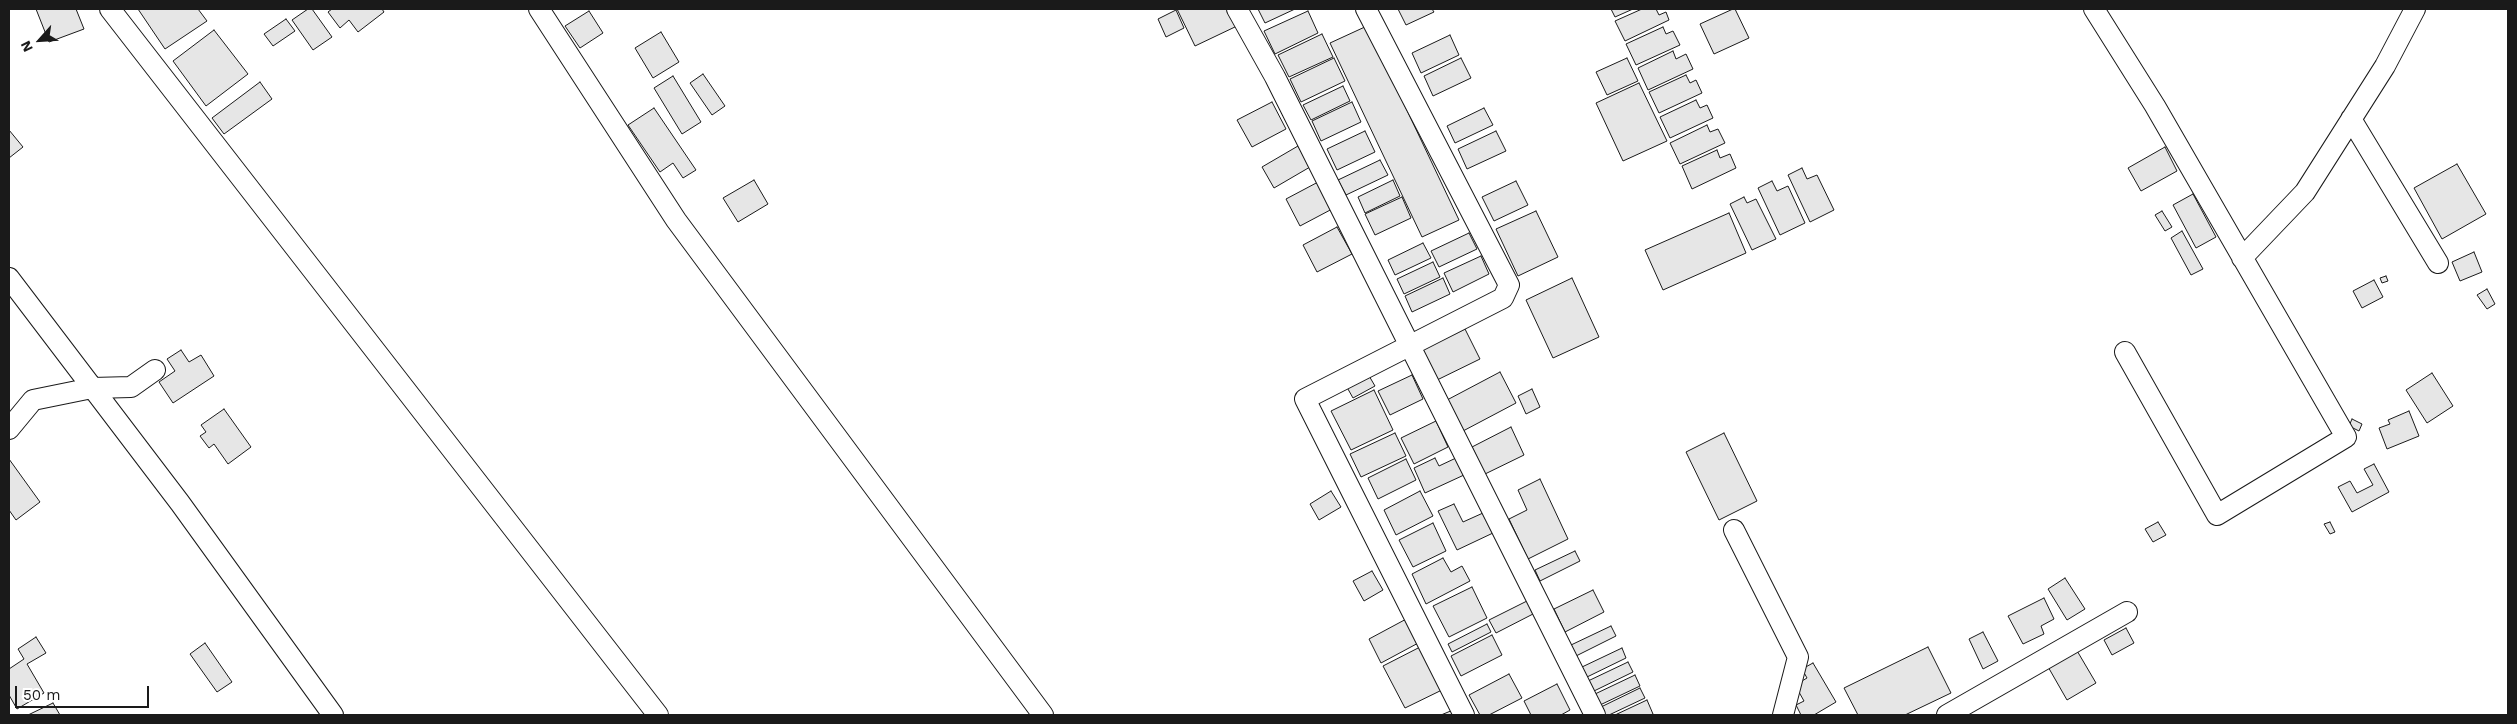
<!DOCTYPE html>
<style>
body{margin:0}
#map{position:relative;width:2517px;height:724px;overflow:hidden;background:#fff;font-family:"Work Sans",sans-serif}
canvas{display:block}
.frame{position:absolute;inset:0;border:10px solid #1a1a1a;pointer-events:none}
.north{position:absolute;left:15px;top:15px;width:50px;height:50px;-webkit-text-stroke:4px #fff;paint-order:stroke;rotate:244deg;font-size:14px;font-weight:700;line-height:20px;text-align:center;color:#1a1a1a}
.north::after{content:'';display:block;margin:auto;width:18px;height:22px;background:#1a1a1a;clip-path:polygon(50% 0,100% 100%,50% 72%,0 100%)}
.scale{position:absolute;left:15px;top:686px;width:134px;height:22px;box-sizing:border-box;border:2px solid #1a1a1a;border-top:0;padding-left:6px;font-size:15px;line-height:18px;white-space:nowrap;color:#1a1a1a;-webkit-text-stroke:4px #fff;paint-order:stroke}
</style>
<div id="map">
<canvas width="2517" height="724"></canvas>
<div class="frame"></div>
<div class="north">N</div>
<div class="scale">50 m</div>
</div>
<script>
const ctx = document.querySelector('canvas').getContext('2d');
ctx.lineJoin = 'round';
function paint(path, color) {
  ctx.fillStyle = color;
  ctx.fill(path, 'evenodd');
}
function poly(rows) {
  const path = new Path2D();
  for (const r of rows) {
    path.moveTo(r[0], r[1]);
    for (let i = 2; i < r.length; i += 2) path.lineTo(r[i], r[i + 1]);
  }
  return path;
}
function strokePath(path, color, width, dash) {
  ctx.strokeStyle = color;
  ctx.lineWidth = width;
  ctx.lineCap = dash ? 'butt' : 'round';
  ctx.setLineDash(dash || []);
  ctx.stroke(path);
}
const building = poly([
 [36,9,76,9,84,29,49,42,36,9],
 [138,9,198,9,207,21,165,49,138,9],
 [308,9,312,9,332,37,313,50,292,20,308,9],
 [332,9,382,9,384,12,358,32,349,20,340,28,328,12,332,9],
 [1177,9,1228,9,1237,26,1195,46,1177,9],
 [1258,9,1295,9,1265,23,1258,9],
 [1398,9,1432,9,1434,12,1406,25,1398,9],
 [1611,9,1633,9,1615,17,1611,9],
 [1642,9,1656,9,1659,15,1666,12,1669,20,1625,41,1615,21,1642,9],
 [1733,9,1735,9,1749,38,1714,54,1700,24,1733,9],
 [1176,10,1184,28,1166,37,1158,19,1176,10],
 [589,11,603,33,580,48,565,26,589,11],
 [1308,11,1318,33,1275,54,1264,31,1308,11],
 [286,19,295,31,273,46,264,34,286,19],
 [1367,26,1459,220,1422,237,1330,43,1367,26],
 [1663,27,1666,34,1673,31,1680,45,1636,65,1626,44,1663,27],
 [214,30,248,74,206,106,173,61,214,30],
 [661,32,679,62,653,78,635,48,661,32],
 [1322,34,1333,57,1289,77,1278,55,1322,34],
 [1450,35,1459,55,1421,73,1412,53,1450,35],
 [1673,51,1676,59,1686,54,1693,69,1648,90,1638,68,1673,51],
 [1334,58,1345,81,1301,102,1290,79,1334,58],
 [1461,58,1471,78,1433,96,1424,76,1461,58],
 [1627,58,1638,81,1607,95,1596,72,1627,58],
 [703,74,725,106,712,115,690,83,703,74],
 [1686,75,1690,83,1696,80,1702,93,1659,113,1649,92,1686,75],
 [673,76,701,122,682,134,654,88,673,76],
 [260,82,272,99,224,134,212,118,260,82],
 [1639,83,1667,141,1623,161,1596,103,1639,83],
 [1343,86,1350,101,1311,120,1303,105,1343,86],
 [1696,100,1700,108,1707,105,1713,118,1670,138,1660,117,1696,100],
 [1272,102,1286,129,1252,147,1237,120,1272,102],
 [1352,102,1361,122,1321,141,1312,121,1352,102],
 [654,108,696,170,683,178,673,163,660,172,628,125,654,108],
 [1484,108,1493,125,1455,143,1447,126,1484,108],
 [1707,125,1710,132,1718,129,1725,143,1680,164,1670,143,1707,125],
 [9,130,23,147,9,158,9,130],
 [1365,131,1375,152,1337,170,1327,149,1365,131],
 [1496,131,1506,151,1467,169,1458,149,1496,131],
 [1298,146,1310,167,1274,188,1262,167,1298,146],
 [2165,147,2177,171,2141,191,2128,168,2165,147],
 [1717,150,1720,158,1730,154,1736,168,1692,189,1682,166,1717,150],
 [1380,160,1388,175,1346,195,1338,180,1380,160],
 [2457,164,2486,214,2442,239,2414,188,2457,164],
 [1802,168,1807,179,1817,175,1834,210,1810,222,1788,175,1802,168],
 [754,180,768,204,738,222,723,198,754,180],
 [1393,180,1400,196,1365,213,1358,197,1393,180],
 [1320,181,1334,208,1300,226,1286,199,1320,181],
 [1516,181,1528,205,1494,221,1482,197,1516,181],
 [1772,181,1777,191,1788,186,1805,223,1780,235,1758,188,1772,181],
 [2193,194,2216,237,2196,248,2173,205,2193,194],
 [1402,197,1411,218,1375,235,1365,214,1402,197],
 [1744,197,1747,203,1756,199,1776,239,1752,250,1730,204,1744,197],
 [1536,211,1558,257,1518,276,1496,229,1536,211],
 [2162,211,2172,227,2165,231,2155,215,2162,211],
 [1729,213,1746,253,1663,290,1645,250,1729,213],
 [1337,227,1352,254,1317,272,1303,245,1337,227],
 [2182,231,2203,269,2191,275,2171,238,2182,231],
 [1469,233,1477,249,1439,267,1431,251,1469,233],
 [1423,243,1431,258,1395,275,1388,260,1423,243],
 [2474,252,2482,272,2460,281,2452,262,2474,252],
 [1481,256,1489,274,1453,292,1444,273,1481,256],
 [1433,262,1440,277,1404,294,1397,279,1433,262],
 [2386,276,2388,281,2382,283,2380,278,2386,276],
 [1443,278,1450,294,1412,312,1405,296,1443,278],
 [1572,278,1599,337,1553,358,1526,300,1572,278],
 [2374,280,2383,297,2362,308,2353,291,2374,280],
 [2487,289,2495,304,2487,309,2477,295,2487,289],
 [1465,329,1480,359,1435,381,1420,351,1465,329],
 [181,350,189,362,201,355,214,376,173,403,159,382,175,371,167,359,181,350],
 [1365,369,1375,386,1353,398,1344,382,1365,369],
 [1500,372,1516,403,1463,431,1447,400,1500,372],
 [2432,373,2453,406,2427,423,2406,390,2432,373],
 [1412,375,1423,399,1390,415,1378,391,1412,375],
 [1532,389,1540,407,1526,414,1518,396,1532,389],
 [1374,390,1393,430,1351,450,1331,411,1374,390],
 [224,409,251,447,228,464,214,444,209,448,200,436,206,432,201,425,224,409],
 [2409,411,2419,436,2387,449,2379,428,2390,424,2388,420,2409,411],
 [2352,419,2362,424,2359,431,2349,426,2352,419],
 [1436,421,1448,447,1414,464,1401,438,1436,421],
 [1511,427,1524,455,1485,474,1472,447,1511,427],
 [1395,433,1406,456,1361,477,1350,454,1395,433],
 [1724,433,1757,501,1719,520,1686,452,1724,433],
 [1435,458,1439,466,1456,458,1464,475,1425,493,1414,468,1435,458],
 [9,459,40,502,16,520,9,510,9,459],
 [1406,459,1416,480,1378,499,1368,478,1406,459],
 [2374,464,2389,492,2352,512,2338,487,2350,481,2357,493,2373,485,2364,469,2374,464],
 [1540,479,1568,539,1528,559,1509,519,1527,510,1518,490,1540,479],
 [1331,491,1341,507,1319,520,1310,504,1331,491],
 [1420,491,1433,516,1396,535,1384,510,1420,491],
 [1454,504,1463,522,1483,513,1493,533,1457,550,1438,511,1454,504],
 [2158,522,2166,535,2153,542,2145,529,2158,522],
 [2330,522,2335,532,2330,534,2324,524,2330,522],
 [1433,523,1446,551,1413,567,1399,540,1433,523],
 [1575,551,1580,561,1540,581,1535,570,1575,551],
 [1443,558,1451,572,1462,566,1470,581,1426,604,1412,574,1443,558],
 [1372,571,1383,590,1364,601,1353,581,1372,571],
 [2065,578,2085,609,2067,620,2048,589,2065,578],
 [1472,587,1487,618,1449,637,1433,606,1472,587],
 [1593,590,1604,612,1565,632,1554,609,1593,590],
 [2044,598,2054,619,2041,626,2044,634,2023,644,2008,616,2044,598],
 [1527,601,1533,614,1496,633,1489,620,1527,601],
 [1410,617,1422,641,1381,663,1369,639,1410,617],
 [1487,624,1491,632,1452,652,1448,644,1487,624],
 [1611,626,1616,636,1576,656,1571,645,1611,626],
 [2126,628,2134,643,2112,655,2104,640,2126,628],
 [1983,632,1998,661,1983,669,1969,639,1983,632],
 [1492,635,1502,655,1461,676,1451,656,1492,635],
 [36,637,46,653,27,664,44,693,17,709,9,695,9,669,24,659,18,649,36,637],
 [205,643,232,682,217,692,190,654,205,643],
 [1424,645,1446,688,1405,708,1383,666,1424,645],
 [1928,647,1951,693,1905,715,1858,715,1844,688,1928,647],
 [1622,648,1626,658,1587,677,1582,667,1622,648],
 [2076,649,2096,683,2067,700,2047,665,2076,649],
 [1628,662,1633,672,1594,691,1588,681,1628,662],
 [1813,663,1836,702,1814,715,1801,715,1796,705,1804,701,1795,685,1807,678,1802,669,1813,663],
 [1509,674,1522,698,1489,715,1480,715,1469,695,1509,674],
 [1635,675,1640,686,1600,705,1595,694,1635,675],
 [1557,684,1570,710,1561,715,1531,715,1524,701,1557,684],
 [1640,688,1645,698,1609,715,1605,715,1601,707,1640,688],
 [1647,700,1653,714,1650,715,1615,715,1647,700],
 [53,703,60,715,28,715,53,703],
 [1453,710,1455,715,1441,715,1453,710]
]);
paint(building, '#e6e6e6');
strokePath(building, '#1a1a1a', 1);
const minor = poly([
 [110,9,658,715],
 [539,9,676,220,1043,715],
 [1237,9,1275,77,1595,715],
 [1366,9,1509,285,1503,298,1305,399,1464,715],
 [2094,9,2155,106,2346,437,2217,515,2125,352],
 [2351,119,2438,263],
 [2242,258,2305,192,2385,66,2415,9],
 [9,278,180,503,333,715],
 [9,429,33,400,92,388,131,387,155,370],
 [1734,530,1798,657,1783,715],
 [1947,715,2127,612]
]);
strokePath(minor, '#1a1a1a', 22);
strokePath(minor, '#fff', 20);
</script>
